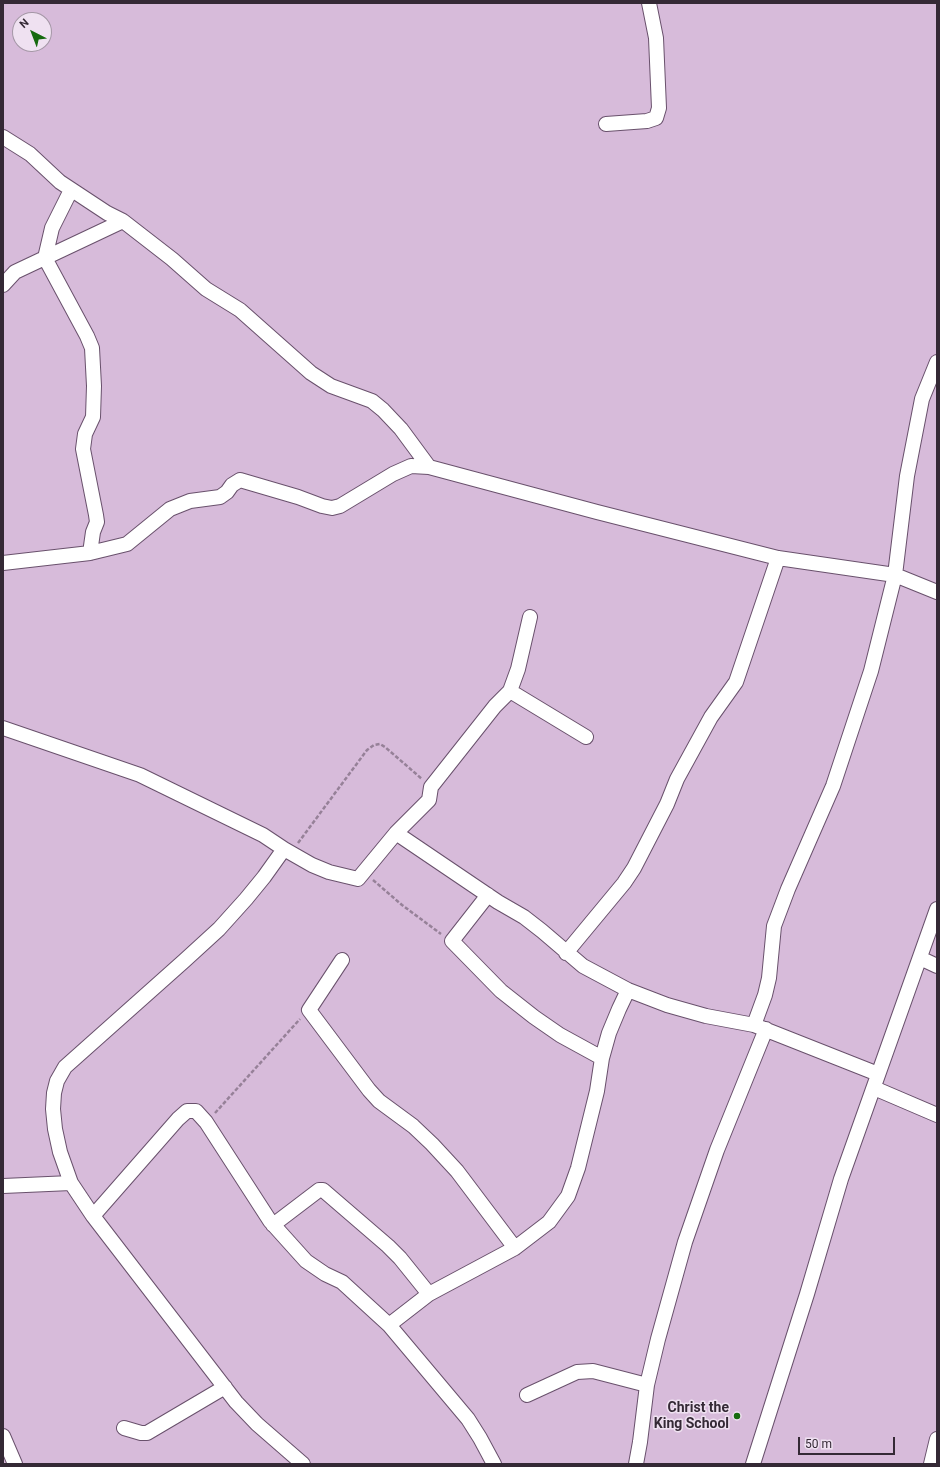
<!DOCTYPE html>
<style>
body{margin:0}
#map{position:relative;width:940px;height:1467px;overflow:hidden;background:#d7bbda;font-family:Roboto,sans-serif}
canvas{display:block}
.frame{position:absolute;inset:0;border:4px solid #342935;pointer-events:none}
.north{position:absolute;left:12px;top:12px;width:40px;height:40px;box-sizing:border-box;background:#efe1f1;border:1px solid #a497a6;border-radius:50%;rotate:318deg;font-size:11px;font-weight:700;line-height:16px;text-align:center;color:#342935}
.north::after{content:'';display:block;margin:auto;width:14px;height:18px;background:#166a0f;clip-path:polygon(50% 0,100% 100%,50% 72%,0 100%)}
.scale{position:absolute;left:798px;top:1437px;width:97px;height:18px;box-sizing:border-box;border:2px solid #342935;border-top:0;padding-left:5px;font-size:12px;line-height:14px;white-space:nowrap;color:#342935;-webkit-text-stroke:3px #efe1f1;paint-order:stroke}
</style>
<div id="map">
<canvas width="940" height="1467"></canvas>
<div class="frame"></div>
<div class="north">N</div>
<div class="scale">50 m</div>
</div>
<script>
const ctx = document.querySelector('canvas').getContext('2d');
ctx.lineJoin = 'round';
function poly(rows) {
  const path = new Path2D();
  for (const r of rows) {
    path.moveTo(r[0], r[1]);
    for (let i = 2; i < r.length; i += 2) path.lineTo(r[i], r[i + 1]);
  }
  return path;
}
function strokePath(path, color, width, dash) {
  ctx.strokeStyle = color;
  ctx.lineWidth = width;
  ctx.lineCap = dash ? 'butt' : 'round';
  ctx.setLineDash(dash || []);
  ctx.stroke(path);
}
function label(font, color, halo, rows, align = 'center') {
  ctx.font = font + ' Roboto,sans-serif';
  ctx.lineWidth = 3;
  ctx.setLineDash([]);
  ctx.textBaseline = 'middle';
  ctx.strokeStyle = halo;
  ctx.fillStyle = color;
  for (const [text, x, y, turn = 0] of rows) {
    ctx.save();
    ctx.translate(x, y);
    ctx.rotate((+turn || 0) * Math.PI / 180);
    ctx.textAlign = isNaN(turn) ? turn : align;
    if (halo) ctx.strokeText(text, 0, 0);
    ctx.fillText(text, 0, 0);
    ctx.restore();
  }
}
const minor = poly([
 [606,124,647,121,656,118,659,108,656,38,649,3],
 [3,137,30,154,60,182,107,213,123,221],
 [71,190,52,228,45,258,87,336,92,348,94,386,93,417,85,434,83,449,96,515,97,522,93,532,90,553],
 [3,285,15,272,123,221,172,259,206,289,240,310,311,373,331,386,372,401,383,410,401,429,429,467,597,512,778,558,895,575,937,592],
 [3,563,90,553,127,544,170,509,190,501,220,497,227,492,232,485,240,480,298,497,322,506,332,508,340,506,393,474,411,466,429,467],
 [510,691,586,737],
 [3,728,140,775,263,835,284,849,264,877,246,899,219,929,184,961,65,1067,57,1081,54,1093,53,1109,55,1129,60,1152,71,1183,93,1216,236,1402,257,1424,303,1464],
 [396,833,498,902,524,917,542,931,583,966,628,990,667,1005,706,1016,754,1025,878,1074],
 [284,849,312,865,329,872,358,879,396,833,429,800,431,787,495,706,510,691,518,669,530,617],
 [488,895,452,941,501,991,534,1017,560,1035,602,1058],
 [566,953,624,883,634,868,667,804,677,779,711,717,736,682,778,558],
 [920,958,937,966],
 [342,960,309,1010,369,1090,379,1101,413,1126,432,1144,457,1171,515,1248],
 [754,1025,765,995,769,978,774,926,788,889,833,786,871,671,895,575,907,476,922,399,937,362],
 [874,1088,937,1115],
 [3,1186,71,1183],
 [93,1216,178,1119,187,1111,196,1111,206,1122,270,1221,306,1261,325,1274,342,1282,389,1325,468,1419,480,1438,494,1464],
 [273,1225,319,1190,323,1190,388,1246,400,1258,429,1294],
 [389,1325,429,1294,515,1248,549,1222,568,1196,578,1168,597,1091,602,1058,609,1033,619,1009,628,990],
 [527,1395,577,1372,593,1371,647,1385],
 [124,1428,141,1433,147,1433,225,1387],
 [3,1436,15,1464],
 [636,1464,640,1442,647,1385,658,1339,685,1242,717,1150,766,1029],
 [753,1464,807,1294,841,1179,937,909],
 [931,1464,937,1439]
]);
strokePath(minor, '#69516c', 16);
strokePath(poly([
 [298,843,367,750,374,745,380,744,385,747,422,779],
 [373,880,402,905,441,934],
 [215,1113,300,1019]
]), '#968198', 2.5, [4, 2]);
strokePath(minor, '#fff', 14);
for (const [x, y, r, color] of [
 [737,1416,4,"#166a0f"]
]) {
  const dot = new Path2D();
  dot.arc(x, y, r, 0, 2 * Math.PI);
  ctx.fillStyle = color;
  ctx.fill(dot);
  strokePath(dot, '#efe1f1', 1.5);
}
label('bold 14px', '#342935', '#efe1f1', [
 ["Christ the",729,1408],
 ["King School",729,1424]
], 'right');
</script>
